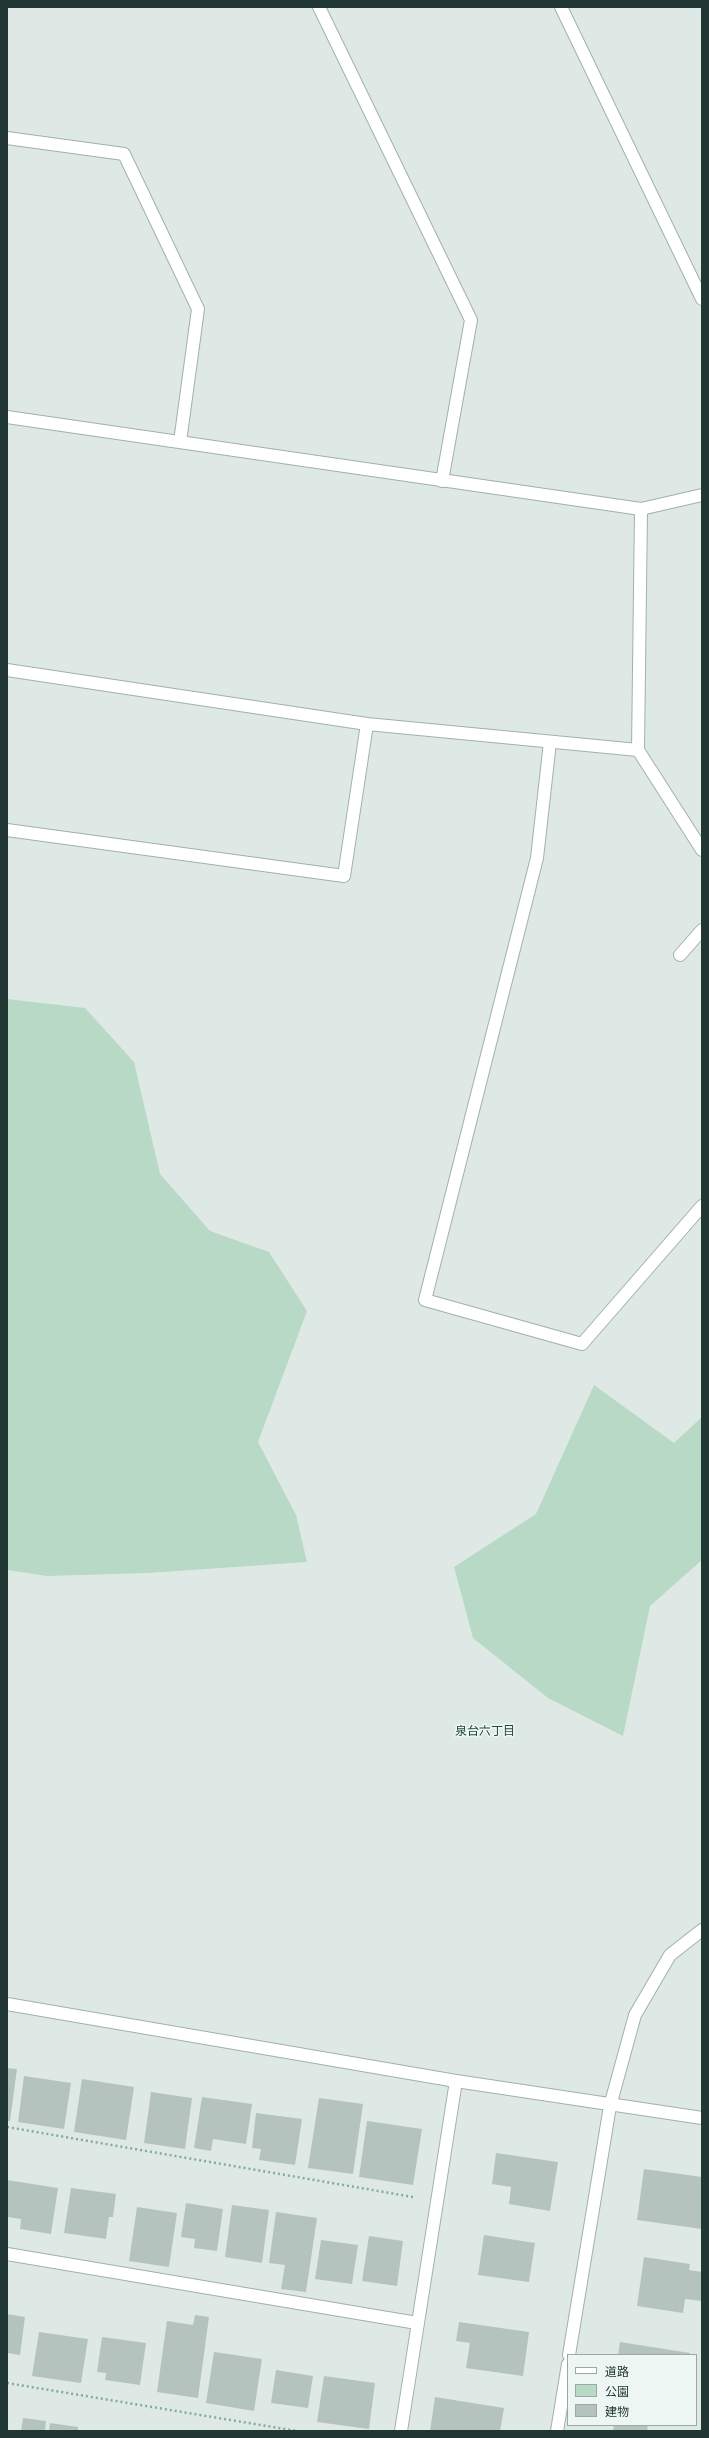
<!DOCTYPE html>
<meta charset="utf-8">
<style>
body{margin:0}
#map{position:relative;width:709px;height:2438px;overflow:hidden;background:#dee9e5;font-family:Rubik,"Noto Sans JP",sans-serif}
canvas{display:block}
.frame{position:absolute;inset:0;border:8px solid #213734;pointer-events:none}
.legend{position:absolute;left:567px;top:2354px;width:130px;height:72px;box-sizing:border-box;background:#eef6f3;border:1px solid #9caaa7;margin:0;padding:5px 7px;list-style:none;font-size:12px;color:#213734}
.legend li{display:flex;align-items:center;gap:8px;height:20px}
.legend b{width:20px;border:1px solid #9caaa7}
</style>
<div id="map">
<canvas width="709" height="2438"></canvas>
<div class="frame"></div>
<ul class="legend">
<li><b style="height:5px;background:#fff"></b>道路</li>
<li><b style="height:11px;background:#b8d9c5"></b>公園</li>
<li><b style="height:11px;background:#b4c3be"></b>建物</li>
</ul>
</div>
<script>
const ctx = document.querySelector('canvas').getContext('2d');
ctx.lineJoin = 'round';
function paint(path, color) {
  ctx.fillStyle = color;
  ctx.fill(path, 'evenodd');
}
function poly(rows) {
  const path = new Path2D();
  for (const r of rows) {
    path.moveTo(r[0], r[1]);
    for (let i = 2; i < r.length; i += 2) path.lineTo(r[i], r[i + 1]);
  }
  return path;
}
function strokePath(path, color, width, dash) {
  ctx.strokeStyle = color;
  ctx.lineWidth = width;
  ctx.lineCap = dash ? 'butt' : 'round';
  ctx.setLineDash(dash || []);
  ctx.stroke(path);
}
function label(font, color, halo, rows, align = 'center') {
  ctx.font = font + ' Rubik,"Noto Sans JP",sans-serif';
  ctx.lineWidth = 3;
  ctx.setLineDash([]);
  ctx.textBaseline = 'middle';
  ctx.strokeStyle = halo;
  ctx.fillStyle = color;
  for (const [text, x, y, turn = 0] of rows) {
    ctx.save();
    ctx.translate(x, y);
    ctx.rotate((+turn || 0) * Math.PI / 180);
    ctx.textAlign = isNaN(turn) ? turn : align;
    if (halo) ctx.strokeText(text, 0, 0);
    ctx.fillText(text, 0, 0);
    ctx.restore();
  }
}
paint(poly([
 [7,999,85,1008,134,1062,160,1174,210,1231,269,1252,307,1311,258,1442,296,1515,307,1562,148,1573,47,1576,7,1570],
 [594,1385,674,1443,702,1417,702,1560,650,1606,623,1736,548,1698,473,1638,454,1567,536,1514]
]), '#b8d9c5');
paint(poly([
 [7,2068,17,2069,10,2121,7,2121],
 [24,2076,71,2083,64,2129,18,2122],
 [82,2079,134,2087,126,2140,74,2132],
 [151,2092,192,2098,185,2149,144,2143],
 [202,2097,252,2104,246,2144,213,2139,211,2151,194,2148],
 [319,2098,363,2104,353,2174,308,2168],
 [256,2113,302,2119,295,2165,259,2160,261,2149,252,2148],
 [367,2121,422,2129,413,2185,359,2177],
 [496,2153,558,2162,550,2211,509,2204,511,2187,492,2184],
 [644,2169,702,2177,702,2229,637,2220],
 [7,2180,58,2188,51,2234,20,2229,21,2219,7,2217],
 [71,2188,116,2194,113,2217,109,2217,106,2239,64,2233],
 [186,2203,223,2209,217,2251,194,2248,195,2239,181,2237],
 [232,2205,269,2210,262,2263,225,2257],
 [137,2207,177,2213,169,2267,129,2261],
 [276,2212,317,2218,306,2292,281,2289,285,2265,269,2263],
 [484,2235,535,2243,529,2282,478,2275],
 [369,2236,403,2241,397,2286,362,2281],
 [321,2240,358,2245,352,2284,315,2279],
 [644,2257,690,2264,689,2270,702,2272,702,2301,685,2299,683,2313,637,2306],
 [7,2314,25,2317,20,2355,7,2353],
 [195,2315,209,2317,198,2398,157,2392,167,2321,193,2325],
 [459,2322,529,2332,523,2376,466,2368,470,2343,456,2341],
 [39,2332,88,2339,81,2383,32,2376],
 [102,2337,146,2343,140,2385,105,2380,106,2373,97,2372],
 [620,2342,690,2353,690,2355,618,2355],
 [214,2352,262,2359,254,2411,206,2403],
 [276,2370,313,2376,308,2408,271,2403],
 [324,2376,375,2383,369,2429,317,2422],
 [435,2397,504,2408,500,2431,430,2431],
 [23,2418,46,2421,45,2431,21,2431],
 [50,2423,78,2427,78,2431,49,2431],
 [614,2425,648,2425,647,2431,613,2431]
]), '#b4c3be');
const minor = poly([
 [319,7,471,320,442,481],
 [561,7,702,299],
 [7,138,124,154,198,309,180,442],
 [7,417,641,509,702,495],
 [7,670,367,724,638,750,702,850],
 [550,742,537,858,425,1300,582,1344,702,1206],
 [638,750,641,509],
 [7,830,344,876,367,724],
 [680,955,702,930],
 [7,2004,456,2081,702,2118],
 [7,2254,417,2323],
 [569,2355,610,2106,635,2015,670,1955,702,1930],
 [401,2431,456,2081],
 [557,2431,568,2364]
]);
strokePath(minor, '#a2b0ac', 14);
strokePath(poly([
 [7,2127,413,2197],
 [7,2383,297,2431]
]), '#80aaa2', 2.5, [2, 3]);
strokePath(minor, '#fff', 12);
label('12px', '#1e4842', '#eef6f3', [
 ["泉台六丁目",485,1732]
]);
</script>
